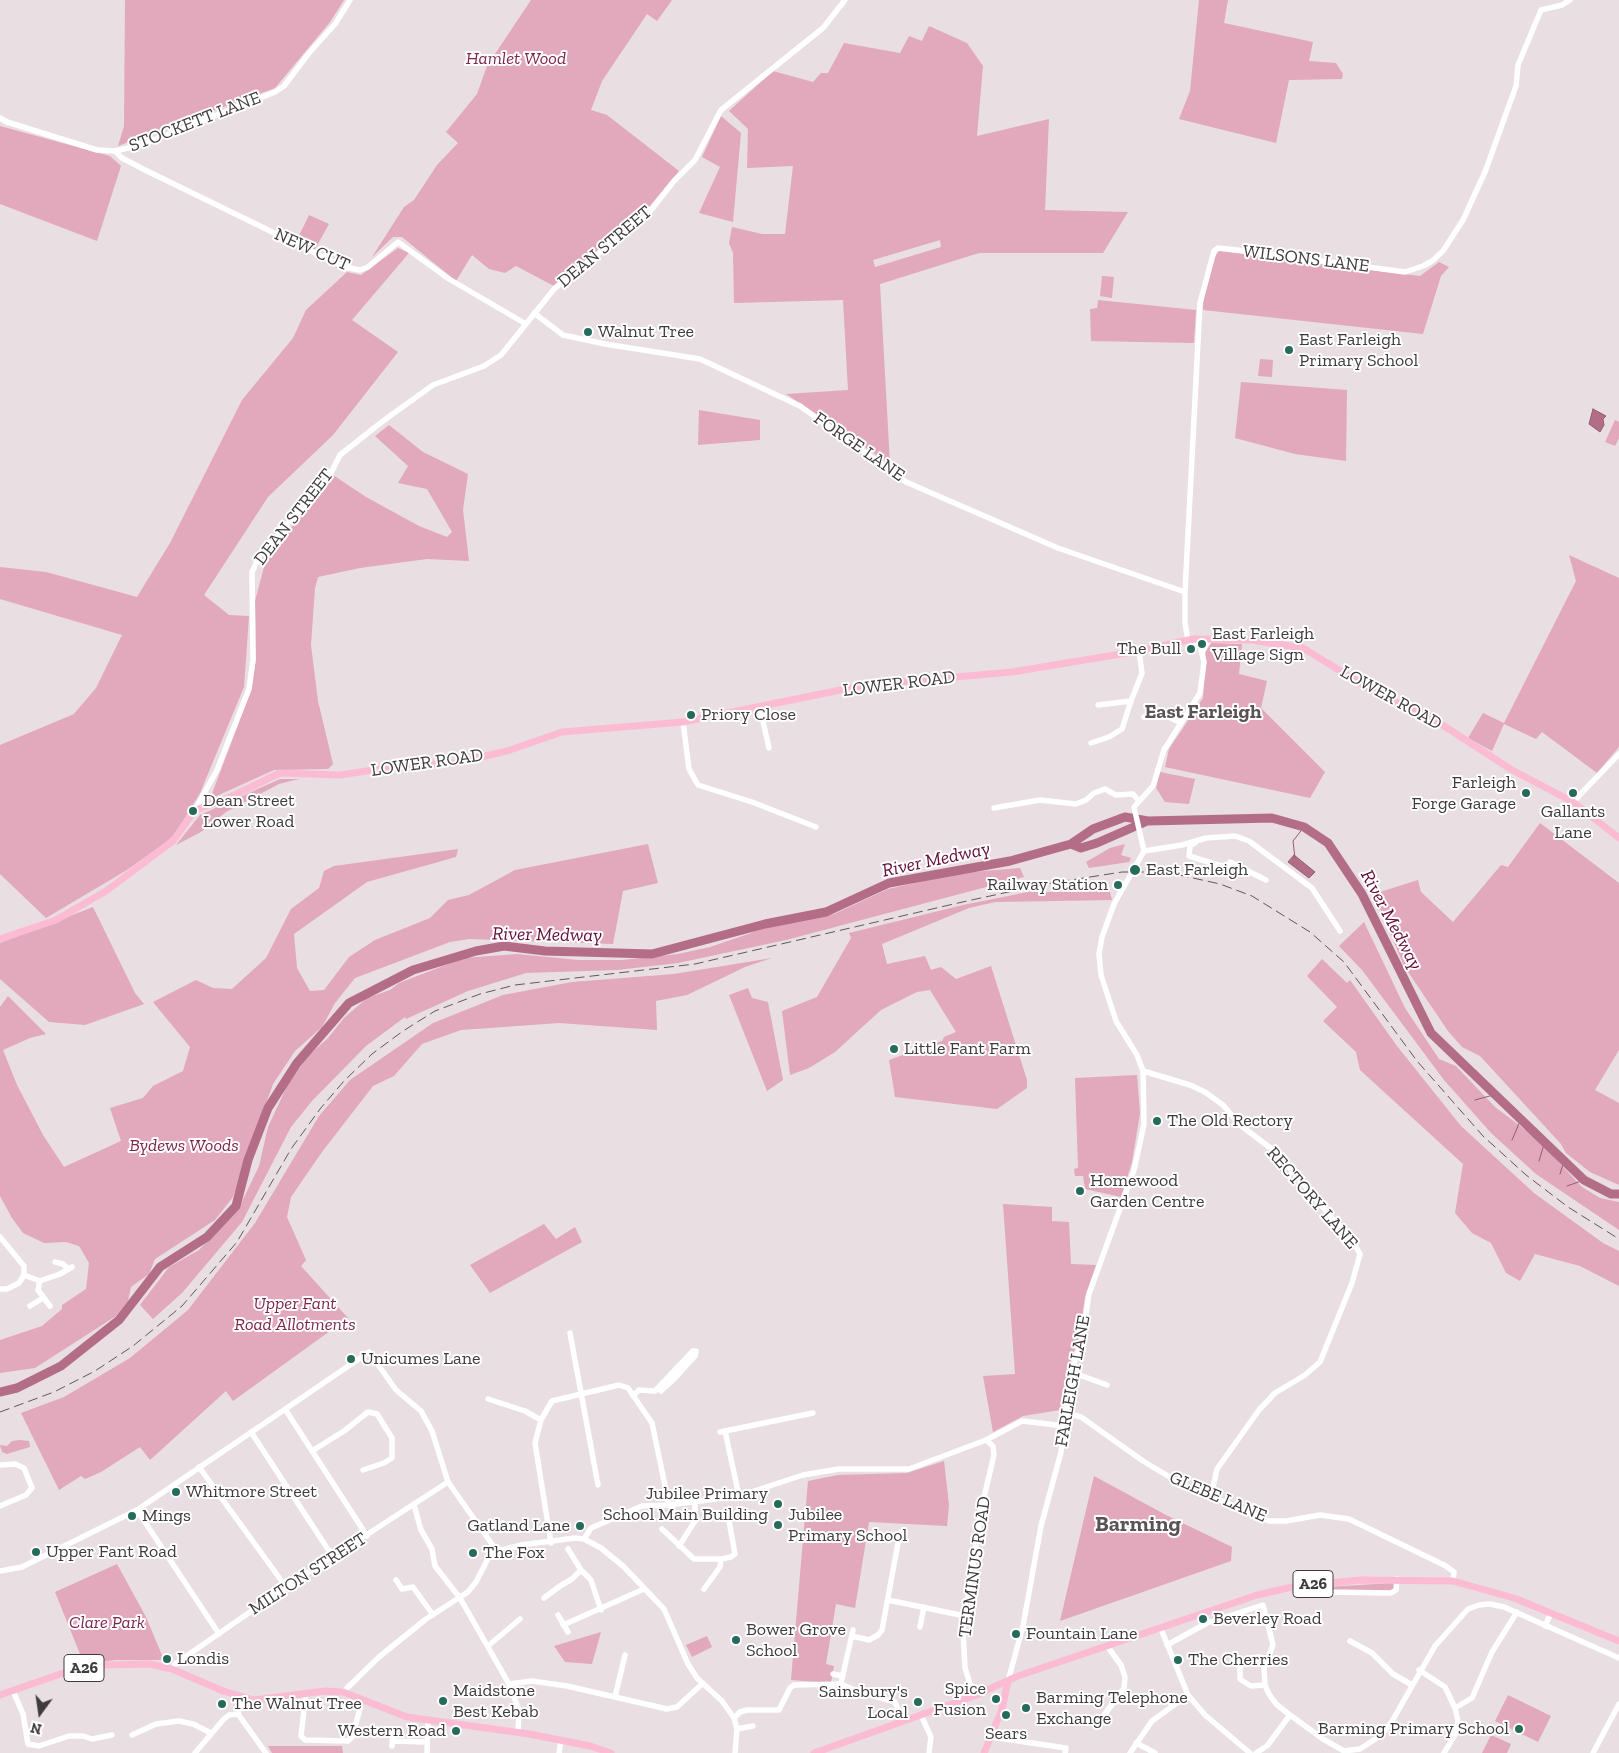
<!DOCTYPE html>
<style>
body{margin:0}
#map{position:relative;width:1619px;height:1753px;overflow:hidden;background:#e9dee1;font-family:"Zilla Slab",serif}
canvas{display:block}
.north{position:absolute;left:15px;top:1688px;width:50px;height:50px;-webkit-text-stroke:4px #fff;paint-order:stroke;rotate:194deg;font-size:14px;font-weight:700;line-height:20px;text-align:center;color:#3f3b3c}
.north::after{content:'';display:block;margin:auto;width:18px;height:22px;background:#3f3b3c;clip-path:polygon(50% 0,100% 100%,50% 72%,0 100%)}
</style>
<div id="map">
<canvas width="1619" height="1753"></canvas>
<div class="north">N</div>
</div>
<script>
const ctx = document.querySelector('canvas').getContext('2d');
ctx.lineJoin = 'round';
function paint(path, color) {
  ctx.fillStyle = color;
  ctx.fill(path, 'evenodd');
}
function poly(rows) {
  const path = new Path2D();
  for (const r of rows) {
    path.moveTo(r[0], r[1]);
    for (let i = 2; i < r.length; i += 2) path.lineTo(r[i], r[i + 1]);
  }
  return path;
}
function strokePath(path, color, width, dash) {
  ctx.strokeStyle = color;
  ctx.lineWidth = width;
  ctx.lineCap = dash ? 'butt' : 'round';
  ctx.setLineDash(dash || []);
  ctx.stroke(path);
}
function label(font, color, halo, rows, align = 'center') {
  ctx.font = font + ' "Zilla Slab",serif';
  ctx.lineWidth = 4;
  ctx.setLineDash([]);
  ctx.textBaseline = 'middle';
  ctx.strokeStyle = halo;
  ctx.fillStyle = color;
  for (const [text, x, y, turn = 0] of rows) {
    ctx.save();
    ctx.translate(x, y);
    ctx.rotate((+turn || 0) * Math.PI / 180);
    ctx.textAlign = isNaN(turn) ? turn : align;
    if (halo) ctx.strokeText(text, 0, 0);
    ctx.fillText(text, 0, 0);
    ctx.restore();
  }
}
paint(poly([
 [125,0,344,0,330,22,275,88,118,146,124,126],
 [531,0,672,0,657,21,647,14,602,81,591,110,607,115,679,171,637,221,554,286,516,266,505,273,489,269,472,255,456,281,402,237,393,237,372,257,404,207,414,200,437,165,458,143,446,132,477,94,487,66],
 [1199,0,1228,0,1224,23,1313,42,1309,61,1336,63,1343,74,1342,79,1289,80,1276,143,1179,119,1190,91],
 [929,26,967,43,983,66,977,136,1049,119,1045,210,1128,212,1103,253,979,253,880,284,890,464,786,394,848,390,843,300,734,303,733,253,729,243,732,227,762,234,785,234,793,166,747,168,748,129,729,111,773,71,813,82,821,73,828,73,844,43,900,53,909,36,922,41],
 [940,240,941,247,875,267,873,260],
 [721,116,741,133,733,222,699,213,720,167,702,157],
 [0,126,110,156,121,166,97,241,0,204],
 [309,215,329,224,314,251,296,242],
 [398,248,409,253,352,320,398,352,333,435,268,497,204,595,229,615,249,616,244,687,200,793,176,833,165,843,127,870,46,918,0,874,0,745,74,714,96,688,122,635,0,599,0,567,46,572,137,597,170,543,242,400,293,338,306,310,347,272,361,275],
 [1219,251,1420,276,1439,262,1449,267,1441,276,1423,334,1203,310,1204,291,1214,258],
 [1102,276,1114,277,1112,298,1100,296],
 [1098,300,1196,310,1194,343,1091,341,1090,309,1097,308],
 [1260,359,1273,360,1272,377,1258,376],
 [1241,382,1347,390,1346,461,1295,454,1235,438],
 [699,410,760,420,760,440,698,445],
 [1615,420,1619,422,1619,438,1615,446,1605,442],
 [389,425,423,452,468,474,463,510,469,561,427,559,360,568,318,577,315,588,311,645,318,701,333,764,328,769,274,770,210,799,250,693,256,660,255,601,264,567,281,539,326,488,333,475,366,497,419,526,447,537,452,532,427,489,398,483,408,466,375,436],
 [1569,555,1619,578,1619,747,1597,773,1542,732,1536,739,1504,724,1492,751,1468,738,1483,713,1504,723,1576,581],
 [1211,643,1242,644,1239,674,1267,681,1261,708,1325,772,1310,798,1165,767,1169,749,1203,698,1206,647],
 [1160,772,1195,779,1189,804,1165,802,1156,788],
 [280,779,299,779,279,784,226,812,201,832,176,845,200,815],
 [1540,823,1619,883,1619,1050,1595,1090,1619,1103,1619,1185,1590,1172,1566,1153,1561,1144,1480,1056,1462,1047,1448,1031,1404,966,1374,894,1418,880,1421,892,1453,922,1501,865,1508,867],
 [648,844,658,883,623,891,613,944,469,939,450,942,355,978,335,1003,322,1027,295,1051,273,1084,233,1197,215,1220,155,1259,149,1274,131,1287,128,1301,116,1316,35,1368,0,1373,0,1340,42,1326,62,1309,62,1305,86,1289,89,1263,79,1246,66,1242,44,1243,23,1233,12,1218,0,1196,0,1007,8,996,46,1034,30,1038,3,1050,17,1085,43,1135,64,1167,121,1141,110,1108,143,1098,153,1086,183,1071,190,1047,153,1002,196,980,213,988,232,989,266,958,291,909,319,888,324,871,334,866,458,849,456,857,367,882,294,934,297,968,310,991,324,990,349,957,375,940,430,918,448,900,469,895,515,870],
 [1125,844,1121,855,1131,858,1129,862,1089,868,1086,862,1110,848],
 [1020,868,1024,877,786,940,678,963,617,970,526,973,468,991,406,1019,405,1017,366,1046,312,1101,291,1127,242,1222,182,1293,153,1319,140,1305,169,1267,199,1250,240,1206,259,1166,268,1127,288,1084,307,1057,328,1038,344,1018,367,998,390,990,399,983,464,958,517,954,578,960,622,960,678,954,710,947,751,933,762,927,834,914,888,889,960,873],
 [1109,889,1112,900,995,902,969,908,882,944,887,964,925,956,931,970,941,967,956,979,991,966,1027,1080,1027,1088,997,1109,895,1097,889,1060,942,1041,944,1037,956,1032,930,990,917,992,881,1010,835,1052,809,1068,790,1075,782,1011,817,997,851,938,849,933,963,905,1028,892,1075,892],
 [93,907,135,993,144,1004,85,1025,49,1022,0,979,0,943],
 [1364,922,1405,1008,1439,1059,1456,1066,1495,1107,1536,1138,1582,1187,1600,1198,1619,1202,1619,1230,1536,1174,1491,1133,1444,1080,1362,970,1339,946],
 [772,958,745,967,687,995,656,1001,657,1030,559,1023,461,1030,422,1044,394,1076,373,1086,322,1152,291,1197,287,1217,306,1260,301,1266,348,1318,233,1401,226,1391,150,1460,140,1447,101,1472,85,1479,81,1476,59,1490,21,1413,64,1397,130,1358,188,1310,255,1223,319,1116,350,1080,433,1023,503,995,572,982,674,974],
 [1322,959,1347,983,1350,980,1397,1046,1461,1126,1534,1193,1603,1243,1619,1251,1619,1286,1580,1266,1535,1254,1520,1281,1506,1273,1491,1243,1472,1233,1455,1213,1463,1164,1360,1070,1356,1052,1323,1021,1337,1007,1307,976],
 [748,988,752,998,768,1002,783,1080,767,1091,729,995],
 [1137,1075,1140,1113,1132,1162,1121,1197,1085,1189,1083,1176,1075,1176,1074,1169,1078,1168,1075,1078],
 [1003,1204,1052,1207,1052,1221,1069,1222,1071,1264,1096,1265,1085,1297,1079,1337,1068,1369,1060,1410,1023,1416,993,1432,983,1376,1015,1374],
 [544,1224,556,1239,575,1227,582,1242,490,1293,470,1265],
 [20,1440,29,1441,30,1447,7,1454,2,1452,0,1445,7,1446,12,1441],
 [944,1461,949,1505,947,1526,869,1522,855,1608,836,1604,826,1664,834,1666,831,1683,791,1680,808,1481,838,1475,907,1473],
 [1094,1476,1166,1515,1232,1547,1231,1561,1060,1621],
 [117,1564,146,1617,164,1660,115,1660,84,1664,55,1592],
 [1393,1583,1395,1588,1392,1591,1329,1591,1327,1587],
 [601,1632,592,1664,565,1662,554,1646],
 [707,1636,712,1647,692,1657,686,1645],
 [1508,1695,1551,1716,1538,1742,1495,1721],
 [1491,1735,1511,1744,1507,1753,1482,1753],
 [268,1746,342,1746,343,1753,272,1753]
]), '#e2a8bb');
const water = poly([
 [1593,409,1606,416,1603,419,1604,425,1600,432,1589,424,1593,409],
 [1294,855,1315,872,1309,878,1288,862,1294,855]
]);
paint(water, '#b36d86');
strokePath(water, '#905e70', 1);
strokePath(poly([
 [1295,858,1293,841,1304,827],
 [1475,1100,1497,1094],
 [1512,1140,1521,1119],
 [1539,1161,1545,1141],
 [1560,1174,1564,1161],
 [1567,1186,1584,1180]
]), '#905e70', 1);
strokePath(poly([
 [1071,844,1081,848,1097,843,1145,822],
 [0,1392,17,1388,61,1366,119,1320,160,1267,207,1237,236,1206,248,1160,268,1108,297,1063,349,1003,413,970,476,951,504,946,545,951,652,954,765,924,826,912,889,883,1010,861,1071,844,1093,829,1125,817,1148,821,1272,818,1304,827,1328,843,1362,894,1431,1033,1584,1180,1611,1194,1619,1194]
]), '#b36d86', 9);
strokePath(poly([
 [0,118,7,122,97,150,115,151,141,145,275,92,284,86,309,53,335,24,350,0],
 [115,151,122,158,143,169,344,267,360,270,368,267,398,242,449,279,526,324],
 [534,313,563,335,605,344,700,359,800,406,906,482,1058,548,1185,592],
 [1188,641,1185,623,1185,592,1200,303,1214,251,1218,248,1255,252,1405,272,1423,266,1432,261,1443,251,1463,220,1485,172,1516,86,1518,65,1541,10,1562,5,1570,0],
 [1202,652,1210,639],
 [1098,705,1131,701,1142,673,1139,651],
 [760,708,769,748],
 [1144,717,1163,714,1181,723],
 [683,722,689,769,698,785,752,802,816,827],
 [1091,743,1109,737,1122,729,1131,701],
 [1573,802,1619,754],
 [994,808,1040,800,1076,804,1086,800,1094,793,1105,789,1116,795,1133,794,1139,801],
 [195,810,217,770,249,689,253,660,252,572,260,555,290,521,310,503,327,481,340,455,383,421,433,385,484,366,501,355,555,288,648,214,674,181,695,160,721,110,823,28,845,0],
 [1195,843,1190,846,1189,856,1228,868,1230,862,1266,880],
 [1144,851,1182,845,1206,838,1235,836,1249,841,1312,888,1340,931],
 [1143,1071,1190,1085,1205,1092,1223,1105,1240,1125,1277,1153,1355,1245,1360,1254,1352,1283,1320,1362,1305,1375,1275,1393,1259,1410,1217,1469,1211,1496],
 [0,1237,24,1266,24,1275,19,1283,7,1289,0,1289],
 [55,1262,63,1264,68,1269],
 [24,1275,40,1281,60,1274,72,1267],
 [40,1281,38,1290,50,1306],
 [30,1306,43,1298],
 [570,1333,598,1485],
 [1071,1372,1107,1385],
 [633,1396,639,1390,655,1391,693,1351,696,1351,695,1356,676,1377,661,1391,658,1388],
 [488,1399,525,1411,541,1420],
 [285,1409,367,1536],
 [1067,1413,1081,1417,1143,1461,1178,1482,1269,1521,1286,1521,1320,1515,1349,1519,1446,1566,1454,1572,1453,1581],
 [725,1431,739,1496],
 [251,1432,333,1557],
 [720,1432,813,1413],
 [312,1451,344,1431,368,1412,377,1414,392,1438,392,1458,384,1463,363,1470],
 [0,1465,15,1464,24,1468,32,1488,26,1495,0,1506],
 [199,1467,286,1587],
 [414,1505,421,1530,432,1549,435,1566,460,1598,509,1684,519,1710,518,1732],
 [137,1510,219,1634],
 [662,1529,694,1559,721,1559,731,1557,735,1554,729,1521],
 [484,1533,503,1523],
 [584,1539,591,1528,642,1506,669,1505,739,1496,803,1475,839,1469,909,1469,986,1440,1022,1421,1065,1426],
 [551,1543,535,1443,541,1420,552,1401,619,1385,628,1388,652,1423,669,1505],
 [679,1546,695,1521,695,1502],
 [494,1547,502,1550,521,1545,575,1538,584,1539,601,1548,623,1566,664,1609,688,1664,697,1678,722,1701,734,1718,737,1729,735,1753],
 [568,1549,581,1570,591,1580,601,1610],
 [0,1571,22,1567,137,1510,369,1352,396,1390,421,1411,432,1431,448,1482,494,1547],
 [396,1580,402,1589,413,1587,433,1615],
 [1324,1583,1327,1592,1391,1593,1396,1590,1397,1579],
 [704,1589,720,1567,721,1559],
 [544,1598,560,1586,572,1579,581,1570],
 [888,1600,965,1616],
 [558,1615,568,1632],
 [563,1625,644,1589],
 [1545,1626,1551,1613],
 [920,1627,924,1607],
 [1161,1629,1188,1695,1205,1715,1250,1753],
 [852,1636,869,1640,878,1635,882,1630,900,1532],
 [1350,1641,1372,1653,1393,1674,1412,1685],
 [1167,1645,1207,1623,1263,1605,1273,1645,1264,1668,1265,1685,1269,1694,1276,1704,1290,1715,1323,1739,1344,1751,1360,1749,1380,1736,1391,1723,1435,1646,1468,1609,1479,1605,1490,1604,1504,1607,1619,1658],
 [488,1646,520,1619],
 [172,1669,175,1664,286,1587,448,1482],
 [1419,1670,1445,1687,1455,1708,1458,1721,1456,1733,1444,1753],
 [833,1674,843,1676],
 [1008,1681,1023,1626,1041,1526,1061,1452,1071,1372,1082,1341,1089,1294,1134,1170,1144,1124,1143,1071,1137,1055,1116,1021,1101,975,1099,954,1102,937,1114,904,1144,851,1134,807,1153,786,1164,750,1200,693,1204,662,1200,646,1193,639],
 [841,1683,853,1630],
 [509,1684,532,1681,567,1686,667,1709,677,1707,703,1683],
 [1265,1685,1251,1686,1246,1683,1240,1679,1240,1667,1250,1658,1259,1657,1266,1659],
 [13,1691,23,1714,28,1744,39,1746,69,1736,83,1736,92,1739,112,1735],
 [343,1692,379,1657,426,1619,468,1592,476,1582,494,1547],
 [306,1693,301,1736,305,1740,348,1741,352,1737,360,1709],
 [974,1696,965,1668,963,1631,982,1506,994,1455,993,1446,986,1440],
 [242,1697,238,1714,266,1753],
 [615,1697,625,1655],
 [1455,1708,1472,1698,1492,1652,1517,1612],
 [921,1715,931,1737,929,1753],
 [734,1718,740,1712,747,1710,779,1710,790,1688,794,1685,841,1684,859,1692,895,1702,903,1722],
 [1102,1718,1124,1688,1125,1677,1121,1665,1107,1646],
 [737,1729,753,1726],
 [132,1735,156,1724,179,1721,193,1724,211,1733],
 [991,1737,1066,1748,1065,1753],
 [392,1741,426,1742],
 [1136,1743,1155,1753],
 [392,1746,393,1734],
 [195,1753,223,1720,229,1715,238,1714],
 [427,1753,428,1722],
 [559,1753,561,1741],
 [1130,1753,1152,1721,1188,1695],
 [1256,1753,1267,1746,1290,1715],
 [1593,1753,1619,1704]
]), '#fff', 5.5);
strokePath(poly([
 [0,939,56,920,106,891,173,841,195,810,224,800,280,773,340,775,400,766,455,763,507,751,562,732,683,722,865,685,1012,672,1139,651,1193,639,1251,640,1303,648,1383,697,1424,713,1512,770,1573,802,1619,838],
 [0,1695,72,1670,100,1665,150,1664,172,1669,223,1691,254,1700,325,1691,343,1692,407,1717,529,1734,590,1746,611,1753],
 [814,1753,974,1696,1018,1676,1257,1595,1292,1587,1360,1580,1453,1581,1514,1598,1619,1641],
 [984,1753,1002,1709,1008,1681]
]), '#fbbcd3', 7);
strokePath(poly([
 [0,1412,54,1392,95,1371,133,1346,182,1306,237,1242,291,1149,320,1109,344,1081,372,1054,403,1031,435,1011,480,994,515,985,695,964,958,903,1045,884,1122,872,1166,872,1220,884,1252,896,1310,932,1344,962,1417,1061,1483,1136,1526,1175,1568,1207,1619,1239]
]), '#5f595b', 1, [10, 5]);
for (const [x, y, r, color] of [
 [588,332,5,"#266a5c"],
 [1289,350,5,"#266a5c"],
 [1202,644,5,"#266a5c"],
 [1191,649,5,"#266a5c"],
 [691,715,5,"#266a5c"],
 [1526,793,5,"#266a5c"],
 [1573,793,5,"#266a5c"],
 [193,811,5,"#266a5c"],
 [1135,870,6,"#266a5c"],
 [1118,885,5,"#266a5c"],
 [894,1049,5,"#266a5c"],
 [1157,1121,5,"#266a5c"],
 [1080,1191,5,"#266a5c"],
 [351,1359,5,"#266a5c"],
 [176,1492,5,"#266a5c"],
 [778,1504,5,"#266a5c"],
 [132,1516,5,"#266a5c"],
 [778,1525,5,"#266a5c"],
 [580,1526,5,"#266a5c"],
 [36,1552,5,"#266a5c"],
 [473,1553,5,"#266a5c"],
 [1203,1619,5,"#266a5c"],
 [1016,1634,5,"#266a5c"],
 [736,1640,5,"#266a5c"],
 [167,1659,5,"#266a5c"],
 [1178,1660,5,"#266a5c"],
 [996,1699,5,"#266a5c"],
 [443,1701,5,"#266a5c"],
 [918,1702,5,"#266a5c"],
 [222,1704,5,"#266a5c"],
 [1026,1708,5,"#266a5c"],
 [1006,1715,5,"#266a5c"],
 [1519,1729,5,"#266a5c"],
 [456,1731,5,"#266a5c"]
]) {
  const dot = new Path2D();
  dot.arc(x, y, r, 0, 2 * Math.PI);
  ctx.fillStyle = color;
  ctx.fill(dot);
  strokePath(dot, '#fff', 2);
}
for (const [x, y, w] of [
 [1313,1584,40],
 [84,1668,40]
]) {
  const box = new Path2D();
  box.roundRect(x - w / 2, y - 13.5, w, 27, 4);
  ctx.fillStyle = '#fff';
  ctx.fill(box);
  strokePath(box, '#3f3b3c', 1);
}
label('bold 16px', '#3f3b3c', null, [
 ["A26",1313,1584],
 ["A26",84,1668]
]);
label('italic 18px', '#7d264c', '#fff', [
 ["Hamlet Wood",516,59],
 ["Bydews Woods",184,1146],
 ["Upper Fant",295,1304],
 ["Road Allotments",295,1325],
 ["Clare Park",107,1623]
]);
label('18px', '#3f3b3c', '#fff', [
 ["STOCKETT LANE",195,122,-21],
 ["DEAN STREET",605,247,-40],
 ["NEW CUT",312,250,24],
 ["WILSONS LANE",1306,259,7],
 ["FORGE LANE",859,447,35],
 ["DEAN STREET",294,517,-52],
 ["LOWER ROAD",899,684,-7],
 ["LOWER ROAD",1391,698,29],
 ["LOWER ROAD",427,763,-8],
 ["RECTORY LANE",1312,1198,49],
 ["FARLEIGH LANE",1073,1381,-80],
 ["GLEBE LANE",1218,1497,23],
 ["TERMINUS ROAD",975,1567,-82],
 ["MILTON STREET",308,1574,-33]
]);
label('18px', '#3f3b3c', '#fff', [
 ["Walnut Tree",598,332],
 ["East Farleigh",1299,340],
 ["Primary School",1299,361],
 ["East Farleigh",1212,634],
 ["Village Sign",1212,655],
 ["The Bull",1181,649,"right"],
 ["Priory Close",701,715],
 ["Farleigh",1516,783,"right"],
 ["Forge Garage",1516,804,"right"],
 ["Dean Street",203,801],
 ["Lower Road",203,822],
 ["Gallants",1573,812,"center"],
 ["Lane",1573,833,"center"],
 ["East Farleigh",1146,870],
 ["Railway Station",1108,885,"right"],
 ["Little Fant Farm",904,1049],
 ["The Old Rectory",1167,1121],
 ["Homewood",1090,1181],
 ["Garden Centre",1090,1202],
 ["Unicumes Lane",361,1359],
 ["Whitmore Street",186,1492],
 ["Jubilee Primary",768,1494,"right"],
 ["School Main Building",768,1515,"right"],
 ["Jubilee",788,1515],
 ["Primary School",788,1536],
 ["Mings",142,1516],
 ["Gatland Lane",570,1526,"right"],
 ["Upper Fant Road",46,1552],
 ["The Fox",483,1553],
 ["Beverley Road",1213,1619],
 ["Bower Grove",746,1630],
 ["School",746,1651],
 ["Fountain Lane",1026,1634],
 ["Londis",177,1659],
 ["The Cherries",1188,1660],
 ["Spice",986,1689,"right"],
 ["Fusion",986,1710,"right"],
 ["Maidstone",453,1691],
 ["Best Kebab",453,1712],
 ["Sainsbury's",908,1692,"right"],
 ["Local",908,1713,"right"],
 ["Barming Telephone",1036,1698],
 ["Exchange",1036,1719],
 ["The Walnut Tree",232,1704],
 ["Barming Primary School",1509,1729,"right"],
 ["Western Road",446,1731,"right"],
 ["Sears",1006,1734,"center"]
], 'left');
label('italic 19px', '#640c37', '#fff', [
 ["River Medway",936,860,-12],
 ["River Medway",1391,920,62],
 ["River Medway",547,935,1]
]);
label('bold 20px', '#5b5254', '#fff', [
 ["East Farleigh",1203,712]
]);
label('bold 22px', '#5b5254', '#fff', [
 ["Barming",1138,1525]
]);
</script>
